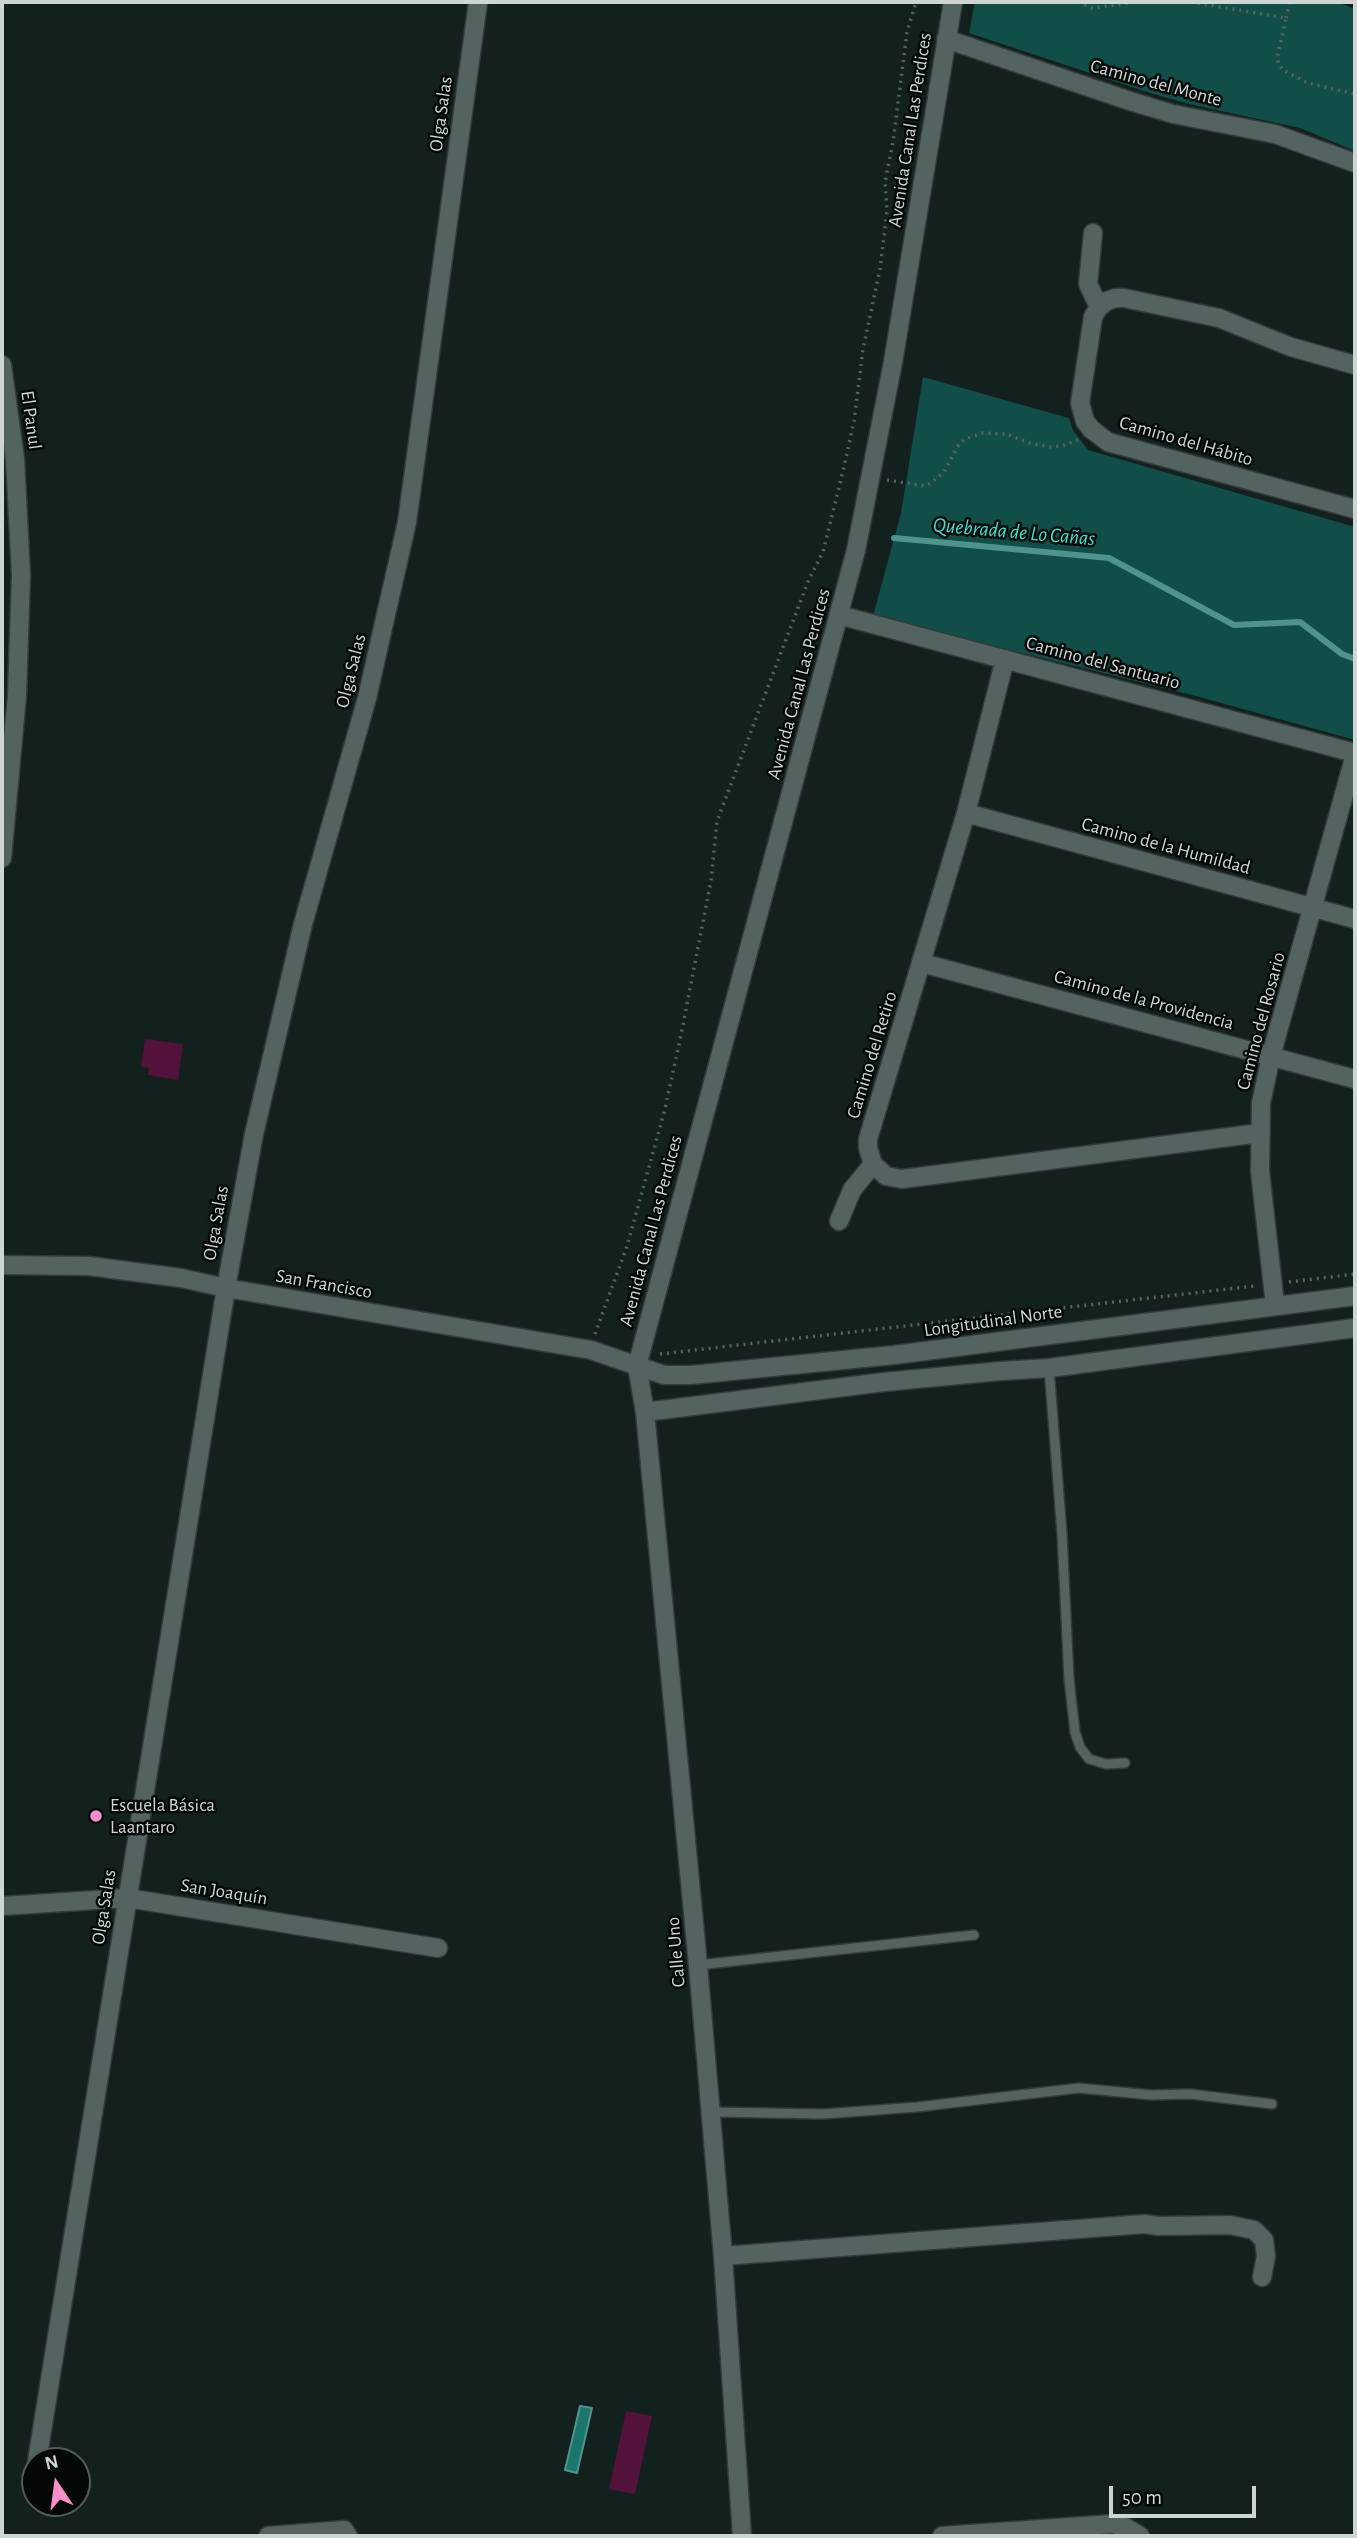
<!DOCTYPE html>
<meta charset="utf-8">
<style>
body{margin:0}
#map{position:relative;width:1357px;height:2538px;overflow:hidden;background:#12201e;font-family:"Alegreya Sans",sans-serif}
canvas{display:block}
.frame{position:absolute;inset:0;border:4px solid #cdd6d5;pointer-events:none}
.north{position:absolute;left:21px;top:2447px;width:70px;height:70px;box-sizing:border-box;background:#040908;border:2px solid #545b5a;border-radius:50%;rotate:347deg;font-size:19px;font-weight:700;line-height:28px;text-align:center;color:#cdd6d5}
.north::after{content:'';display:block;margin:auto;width:24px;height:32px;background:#fa8fc7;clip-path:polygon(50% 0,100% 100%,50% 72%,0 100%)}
.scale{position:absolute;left:1109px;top:2486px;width:147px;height:32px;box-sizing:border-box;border:4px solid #cdd6d5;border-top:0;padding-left:9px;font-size:21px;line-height:24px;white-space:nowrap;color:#cdd6d5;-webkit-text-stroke:5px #040908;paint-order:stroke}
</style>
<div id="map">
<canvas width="1357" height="2538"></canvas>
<div class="frame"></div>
<div class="north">N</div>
<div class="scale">50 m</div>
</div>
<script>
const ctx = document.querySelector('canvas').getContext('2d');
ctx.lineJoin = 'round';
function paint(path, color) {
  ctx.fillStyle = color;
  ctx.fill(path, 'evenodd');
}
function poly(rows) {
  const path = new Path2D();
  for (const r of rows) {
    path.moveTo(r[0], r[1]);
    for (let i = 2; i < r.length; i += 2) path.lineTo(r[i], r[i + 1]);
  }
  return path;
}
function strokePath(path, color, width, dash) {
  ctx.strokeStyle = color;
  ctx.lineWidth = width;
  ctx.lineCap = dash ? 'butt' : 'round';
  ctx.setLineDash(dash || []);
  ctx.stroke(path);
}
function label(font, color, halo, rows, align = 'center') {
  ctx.font = font + ' "Alegreya Sans",sans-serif';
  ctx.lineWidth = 5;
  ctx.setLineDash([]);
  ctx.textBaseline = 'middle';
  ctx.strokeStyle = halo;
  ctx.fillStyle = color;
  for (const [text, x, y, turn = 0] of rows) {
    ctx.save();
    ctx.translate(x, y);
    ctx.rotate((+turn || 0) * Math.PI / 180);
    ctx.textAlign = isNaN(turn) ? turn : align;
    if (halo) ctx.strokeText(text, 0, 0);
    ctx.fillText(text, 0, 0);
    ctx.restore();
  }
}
paint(poly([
 [975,2,1337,2,1355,9,1355,151,1300,128,1189,104,1150,93,969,33],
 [923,377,1069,418,1073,430,1088,450,1355,527,1355,740,1196,696,873,616,901,513]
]), '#114e47');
const water = poly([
 [580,2406,592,2408,577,2473,565,2470,580,2406]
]);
paint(water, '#1b766c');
strokePath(water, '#50938c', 2);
strokePath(poly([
 [894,538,1109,558,1234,625,1300,622,1342,654,1355,659]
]), '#50938c', 6);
paint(poly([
 [145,1039,183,1044,178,1080,148,1075,149,1068,141,1067],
 [626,2411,652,2416,635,2494,609,2489]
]), '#531239');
const lane = poly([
 [1049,1368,1062,1534,1069,1679,1075,1732,1080,1747,1089,1759,1106,1764,1125,1763],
 [698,1965,974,1935],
 [711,2112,823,2114,917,2107,1079,2088,1151,2095,1190,2094,1272,2104]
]);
const street = poly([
 [946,39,1130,101,1173,114,1275,134,1355,163],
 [1093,233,1088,284,1099,307],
 [2,365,15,459,21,575,17,696,2,858],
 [1355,365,1291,347,1219,318,1124,298,1115,298,1107,301,1099,307,1093,317,1080,403,1085,421,1091,429,1108,442,1355,509],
 [839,615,1355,753],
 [1005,659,966,813,868,1139,868,1148,873,1164,886,1176,902,1179,1260,1133],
 [966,813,1355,919],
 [922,963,1355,1079],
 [839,1221,852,1190,873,1164],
 [2,1265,89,1266,181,1278,226,1288,591,1350,664,1375,691,1375,894,1355,1355,1296],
 [1275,1305,1260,1171,1261,1103,1271,1056,1355,755],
 [645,1412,884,1382,1001,1371,1049,1368,1355,1328],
 [2,1906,127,1898,438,1948],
 [723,2256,1144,2224,1159,2226,1230,2225,1254,2230,1264,2240,1266,2256,1262,2277],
 [37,2461,226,1288,254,1134,303,924,367,698,407,522,478,2],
 [33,2485,35,2474],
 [268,2536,344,2530,348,2536],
 [742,2536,723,2256,698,1965,645,1412,637,1366,856,550,893,362,953,2],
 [942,2536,1112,2524,1125,2527,1140,2536]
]);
strokePath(lane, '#323b39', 12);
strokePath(street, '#323b39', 21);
strokePath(poly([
 [1078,2,1092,8,1137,2],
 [1191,2,1286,18,1277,58,1279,65,1283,70,1308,83,1355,94],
 [1286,18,1290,2],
 [887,480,925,486,931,483,944,472,958,446,965,439,983,433,1007,434,1029,443,1051,447,1062,446,1078,440],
 [1289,1282,1355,1274],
 [595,1334,627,1246,664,1113,681,1035,711,881,717,821,809,579,823,552,844,467,854,421,863,349,880,269,887,211,885,182,893,142,907,32,916,2],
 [660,1354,1254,1286]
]), '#576361', 3.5, [2, 5]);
strokePath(lane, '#536361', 9);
strokePath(street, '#536361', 18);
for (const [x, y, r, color] of [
 [96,1816,7,"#fa8fc7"]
]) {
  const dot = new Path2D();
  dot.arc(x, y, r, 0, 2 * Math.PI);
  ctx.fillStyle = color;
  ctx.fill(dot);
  strokePath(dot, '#040908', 2.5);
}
label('19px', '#cdd6d5', '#040908', [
 ["Camino del Monte",1156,83,15],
 ["Olga Salas",441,114,-82],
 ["Avenida Canal Las Perdices",910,130,-81],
 ["El Panul",31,420,82],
 ["Camino del Hábito",1186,441,16],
 ["Camino del Santuario",1103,663,15],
 ["Olga Salas",351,671,-76],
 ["Avenida Canal Las Perdices",799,684,-75],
 ["Camino de la Humildad",1166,846,15],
 ["Camino de la Providencia",1144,1000,15],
 ["Camino del Rosario",1261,1021,-75],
 ["Camino del Retiro",872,1055,-73],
 ["Olga Salas",216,1223,-80],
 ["Avenida Canal Las Perdices",651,1231,-75],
 ["San Francisco",324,1284,10],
 ["Longitudinal Norte",993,1321,-8],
 ["San Joaquín",224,1892,9],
 ["Olga Salas",104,1907,-81],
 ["Calle Uno",676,1952,-95]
]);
label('19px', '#cdd6d5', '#040908', [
 ["Escuela Básica",110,1805],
 ["Laantaro",110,1827]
], 'left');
label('italic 21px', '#3ee3d1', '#040908', [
 ["Quebrada de Lo Cañas",1014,532,5]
]);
</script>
